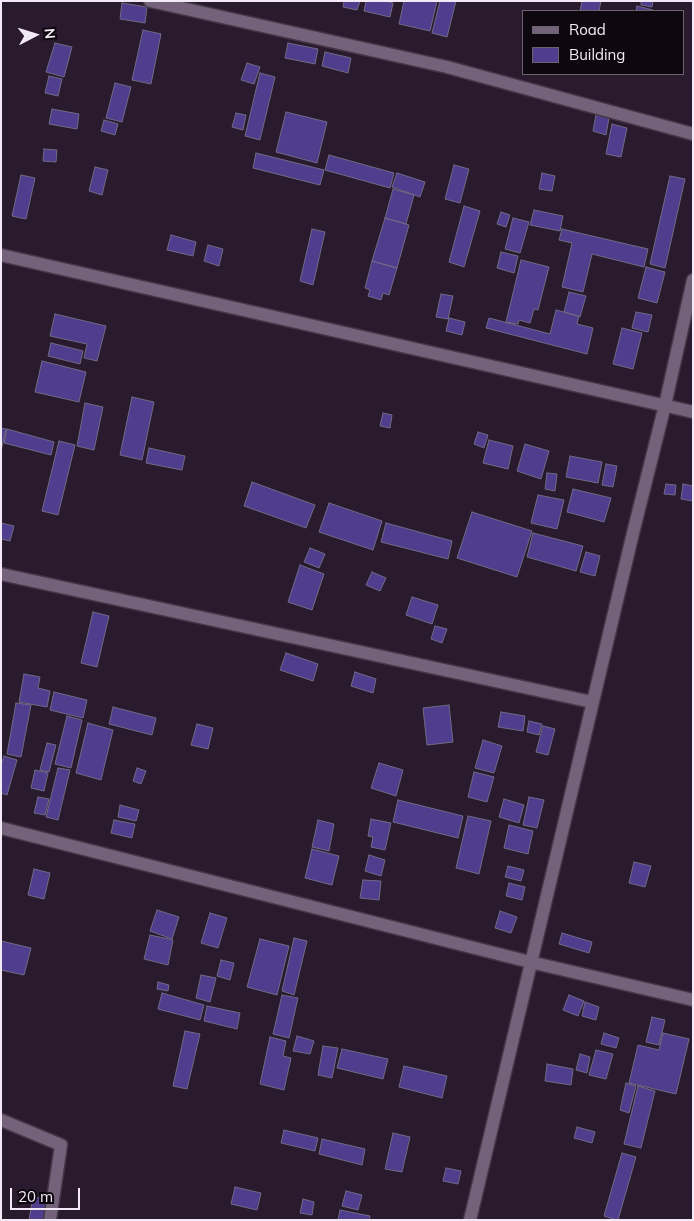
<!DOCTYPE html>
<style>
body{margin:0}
#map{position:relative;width:694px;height:1221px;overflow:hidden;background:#291a2d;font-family:Mulish,sans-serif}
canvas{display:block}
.frame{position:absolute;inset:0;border:2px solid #f4eaf7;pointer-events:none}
.legend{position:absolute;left:522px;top:10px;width:162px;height:65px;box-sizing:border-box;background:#0e0710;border:1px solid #6a626c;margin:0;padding:6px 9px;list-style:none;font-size:15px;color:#f4eaf7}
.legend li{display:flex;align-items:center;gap:10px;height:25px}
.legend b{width:25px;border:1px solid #6a626c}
.north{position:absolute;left:10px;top:10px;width:50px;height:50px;-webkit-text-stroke:4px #0e0710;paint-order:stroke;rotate:85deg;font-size:14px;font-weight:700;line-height:20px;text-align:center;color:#f4eaf7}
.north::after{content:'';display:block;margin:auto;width:18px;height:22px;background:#f4eaf7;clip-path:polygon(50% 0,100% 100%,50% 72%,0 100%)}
.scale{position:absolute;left:10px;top:1188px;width:70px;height:22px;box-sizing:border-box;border:2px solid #f4eaf7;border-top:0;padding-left:6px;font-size:15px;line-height:18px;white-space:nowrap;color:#f4eaf7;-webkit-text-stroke:4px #0e0710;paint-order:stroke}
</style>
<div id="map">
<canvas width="694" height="1221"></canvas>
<div class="frame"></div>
<ul class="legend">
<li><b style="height:6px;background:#74627a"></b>Road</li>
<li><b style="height:14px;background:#513d8d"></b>Building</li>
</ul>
<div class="north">N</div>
<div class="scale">20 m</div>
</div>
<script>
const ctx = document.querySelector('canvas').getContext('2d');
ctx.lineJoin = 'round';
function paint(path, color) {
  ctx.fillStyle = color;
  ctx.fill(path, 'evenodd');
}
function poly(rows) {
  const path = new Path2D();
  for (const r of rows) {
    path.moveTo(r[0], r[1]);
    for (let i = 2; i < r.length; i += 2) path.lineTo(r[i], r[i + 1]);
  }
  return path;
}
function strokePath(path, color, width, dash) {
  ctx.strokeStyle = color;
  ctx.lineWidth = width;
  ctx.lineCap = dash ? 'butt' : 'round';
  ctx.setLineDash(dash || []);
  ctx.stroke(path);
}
const building = poly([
 [344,1,360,1,357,10,343,7,344,1],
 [366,1,385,1,393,3,390,17,364,11,366,1],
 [404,1,437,1,430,31,399,24,404,1],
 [440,1,456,1,447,37,432,33,440,1],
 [582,1,601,1,599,11,580,11,582,1],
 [641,1,653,1,652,7,641,5,641,1],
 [122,3,147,7,145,23,120,19,122,3],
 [637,6,653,10,652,11,636,11,637,6],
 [143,30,161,34,151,84,132,80,143,30],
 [55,43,72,47,64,77,46,72,55,43],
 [288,43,318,49,315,64,285,58,288,43],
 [325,52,351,58,348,73,322,66,325,52],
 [247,63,260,67,254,84,241,80,247,63],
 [260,73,275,77,260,140,245,136,260,73],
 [49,76,62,79,58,96,45,93,49,76],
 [115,83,131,87,122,122,106,118,115,83],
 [52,109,79,114,77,129,49,124,52,109],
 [286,112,327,122,317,163,276,152,286,112],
 [236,113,246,115,243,130,232,127,236,113],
 [596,115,609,118,606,135,593,131,596,115],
 [104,120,118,124,115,135,101,131,104,120],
 [612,124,627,128,621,157,606,154,612,124],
 [44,149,57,150,56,162,43,161,44,149],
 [256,153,324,170,320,185,253,168,256,153],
 [329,155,394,173,390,188,325,170,329,155],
 [454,165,469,169,460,203,445,199,454,165],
 [95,167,108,170,102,195,89,191,95,167],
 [397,173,425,182,420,197,392,187,397,173],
 [542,173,555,176,552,191,539,189,542,173],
 [21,175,35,178,26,219,12,216,21,175],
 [670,176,685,179,665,268,650,264,670,176],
 [393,189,414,195,406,224,385,218,393,189],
 [464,206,480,211,464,267,449,262,464,206],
 [534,210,563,216,560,231,530,225,534,210],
 [501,212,510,215,506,227,497,224,501,212],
 [385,218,409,225,397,268,372,261,385,218],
 [513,218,529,222,520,253,505,249,513,218],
 [312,229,325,232,313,285,300,281,312,229],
 [562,229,648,249,644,267,592,254,583,292,562,287,572,243,559,240,562,229],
 [171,235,196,242,193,256,167,250,171,235],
 [208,245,223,249,219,266,204,261,208,245],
 [501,252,518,256,514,273,497,268,501,252],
 [521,260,549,267,538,310,534,309,530,323,519,320,518,324,506,322,521,260],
 [372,261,397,268,389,295,383,293,381,300,368,296,370,290,365,288,372,261],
 [646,267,665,272,657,303,638,298,646,267],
 [569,292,586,296,580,317,564,312,569,292],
 [441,294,453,296,448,319,436,317,441,294],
 [556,310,579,316,577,324,593,328,587,354,486,328,489,318,550,334,556,310],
 [636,312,652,315,648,332,632,328,636,312],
 [55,314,106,326,97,361,84,358,87,344,50,336,55,314],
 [449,318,465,322,462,335,446,331,449,318],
 [622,328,642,333,633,369,613,364,622,328],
 [51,343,83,351,80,364,48,356,51,343],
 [42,361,86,372,79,402,35,392,42,361],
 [132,397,154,402,142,460,120,455,132,397],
 [85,403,103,407,94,450,77,446,85,403],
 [383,413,392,415,390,428,380,426,383,413],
 [1,428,6,429,1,451,1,428],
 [7,429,54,442,51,455,4,443,7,429],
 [478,432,488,435,484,448,474,444,478,432],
 [489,440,513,446,508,469,483,463,489,440],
 [59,441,75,445,58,515,42,511,59,441],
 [525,444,549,451,541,479,517,471,525,444],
 [149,448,185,456,182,470,146,463,149,448],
 [570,456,602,462,598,483,566,477,570,456],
 [606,464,617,466,613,487,602,485,606,464],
 [547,473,557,474,555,491,545,489,547,473],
 [252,482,315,505,306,528,244,506,252,482],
 [666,484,676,485,675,495,664,494,666,484],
 [683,484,693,486,693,501,681,499,683,484],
 [573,489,611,498,604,522,567,512,573,489],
 [538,495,564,500,557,529,531,523,538,495],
 [329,503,382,521,373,550,319,532,329,503],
 [472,512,532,531,517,577,457,558,472,512],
 [1,523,14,526,10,541,1,539,1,523],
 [386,523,452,541,448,559,381,542,386,523],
 [533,533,583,546,576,571,527,557,533,533],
 [310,548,325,554,319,568,304,562,310,548],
 [586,552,600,556,595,576,580,572,586,552],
 [300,565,324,574,312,610,288,602,300,565],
 [372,572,386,578,380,591,366,585,372,572],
 [412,597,438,605,432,624,406,615,412,597],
 [93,612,109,616,97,667,81,663,93,612],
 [435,626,447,629,442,643,431,639,435,626],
 [286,653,318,664,313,681,280,670,286,653],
 [355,672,376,679,373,693,351,686,355,672],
 [24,674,40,677,38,688,50,691,47,707,19,702,24,674],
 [54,692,87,700,83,718,50,710,54,692],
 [16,703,31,705,21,757,7,754,16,703],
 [449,705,453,742,427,745,423,708,449,705],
 [113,707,156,718,152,735,109,724,113,707],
 [501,712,525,716,523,731,498,727,501,712],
 [67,716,82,720,71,768,55,764,67,716],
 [529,721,542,724,539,735,527,732,529,721],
 [88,723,113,730,101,780,76,773,88,723],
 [197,724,213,728,208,749,191,745,197,724],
 [543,726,555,729,548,755,536,752,543,726],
 [483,740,502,746,494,773,475,768,483,740],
 [47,743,56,745,49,772,40,770,47,743],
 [4,756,17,760,7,795,1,793,1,765,4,756],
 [379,763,403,770,396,796,371,788,379,763],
 [58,768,70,770,58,820,46,817,58,768],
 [137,768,146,771,141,784,133,781,137,768],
 [35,770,48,773,44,791,31,788,35,770],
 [474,772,494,777,487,802,468,797,474,772],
 [38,797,49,799,45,815,34,813,38,797],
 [529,797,544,800,537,828,523,825,529,797],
 [504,799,524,805,519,823,499,817,504,799],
 [398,800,463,816,458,838,393,822,398,800],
 [120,805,139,810,136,821,118,817,120,805],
 [468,816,491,821,479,874,456,868,468,816],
 [371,819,391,823,385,850,371,847,373,837,368,836,371,819],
 [114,820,135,824,132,838,111,833,114,820],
 [318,820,334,824,329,851,312,847,318,820],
 [509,825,533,831,528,854,504,848,509,825],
 [312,849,339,856,332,885,305,878,312,849],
 [369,855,385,860,381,876,365,871,369,855],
 [634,862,651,866,645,887,629,883,634,862],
 [508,866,524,870,521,881,505,877,508,866],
 [34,869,50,873,44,899,28,895,34,869],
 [363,880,381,881,379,900,360,898,363,880],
 [509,883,525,887,522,900,506,896,509,883],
 [157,910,179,917,172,939,150,931,157,910],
 [500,911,517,917,511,933,495,928,500,911],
 [210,913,227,918,218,948,201,943,210,913],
 [562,933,592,942,589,953,559,944,562,933],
 [150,935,173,940,168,965,144,959,150,935],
 [294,938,307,941,294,995,282,991,294,938],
 [260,939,289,946,277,995,247,987,260,939],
 [1,941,31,948,24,975,1,970,1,941],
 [221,960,234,963,230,980,217,976,221,960],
 [201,975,216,978,210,1002,196,998,201,975],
 [158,982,169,985,168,991,157,989,158,982],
 [162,993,204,1005,200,1020,158,1009,162,993],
 [282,995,298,998,289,1038,273,1034,282,995],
 [569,995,584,1001,578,1016,563,1010,569,995],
 [585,1002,599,1007,596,1020,582,1016,585,1002],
 [207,1006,240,1013,237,1029,204,1021,207,1006],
 [652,1017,665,1020,659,1045,646,1042,652,1017],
 [185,1031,200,1034,187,1089,173,1086,185,1031],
 [604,1033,619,1038,616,1048,601,1044,604,1033],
 [663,1033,689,1039,676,1094,629,1083,638,1045,659,1050,663,1033],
 [297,1036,314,1041,310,1054,293,1051,297,1036],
 [270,1037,286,1041,283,1056,291,1058,284,1090,260,1084,270,1037],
 [323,1046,338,1048,332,1078,318,1075,323,1046],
 [342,1049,388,1059,383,1079,337,1068,342,1049],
 [596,1050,613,1054,606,1079,589,1075,596,1050],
 [580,1054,590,1057,587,1073,576,1070,580,1054],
 [547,1064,573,1069,571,1085,545,1081,547,1064],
 [404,1066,447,1076,442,1098,399,1087,404,1066],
 [626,1083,636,1086,629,1113,620,1110,626,1083],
 [638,1086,655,1091,641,1148,624,1144,638,1086],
 [577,1127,595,1132,592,1143,574,1138,577,1127],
 [284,1130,318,1138,315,1151,281,1143,284,1130],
 [393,1133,410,1137,402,1172,385,1169,393,1133],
 [322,1139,365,1149,362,1165,319,1154,322,1139],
 [622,1153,636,1157,618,1220,616,1220,604,1216,622,1153],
 [446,1168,461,1171,458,1184,443,1181,446,1168],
 [235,1187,261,1193,257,1210,231,1204,235,1187],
 [346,1191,362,1195,358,1210,342,1206,346,1191],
 [33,1197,47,1199,44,1220,29,1220,33,1197],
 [303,1199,314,1202,312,1215,300,1213,303,1199],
 [340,1210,370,1216,369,1220,338,1220,340,1210]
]);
paint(building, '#513d8d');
strokePath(building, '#6f6b86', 1);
const minor = poly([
 [150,1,447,67,693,134],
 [1,255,693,412],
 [1,574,592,702],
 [1,828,530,962,693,1000],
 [1,1120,61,1145,50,1220],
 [470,1220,633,533,665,405,693,280]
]);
strokePath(minor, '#433747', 15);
strokePath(minor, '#74627a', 12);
</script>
